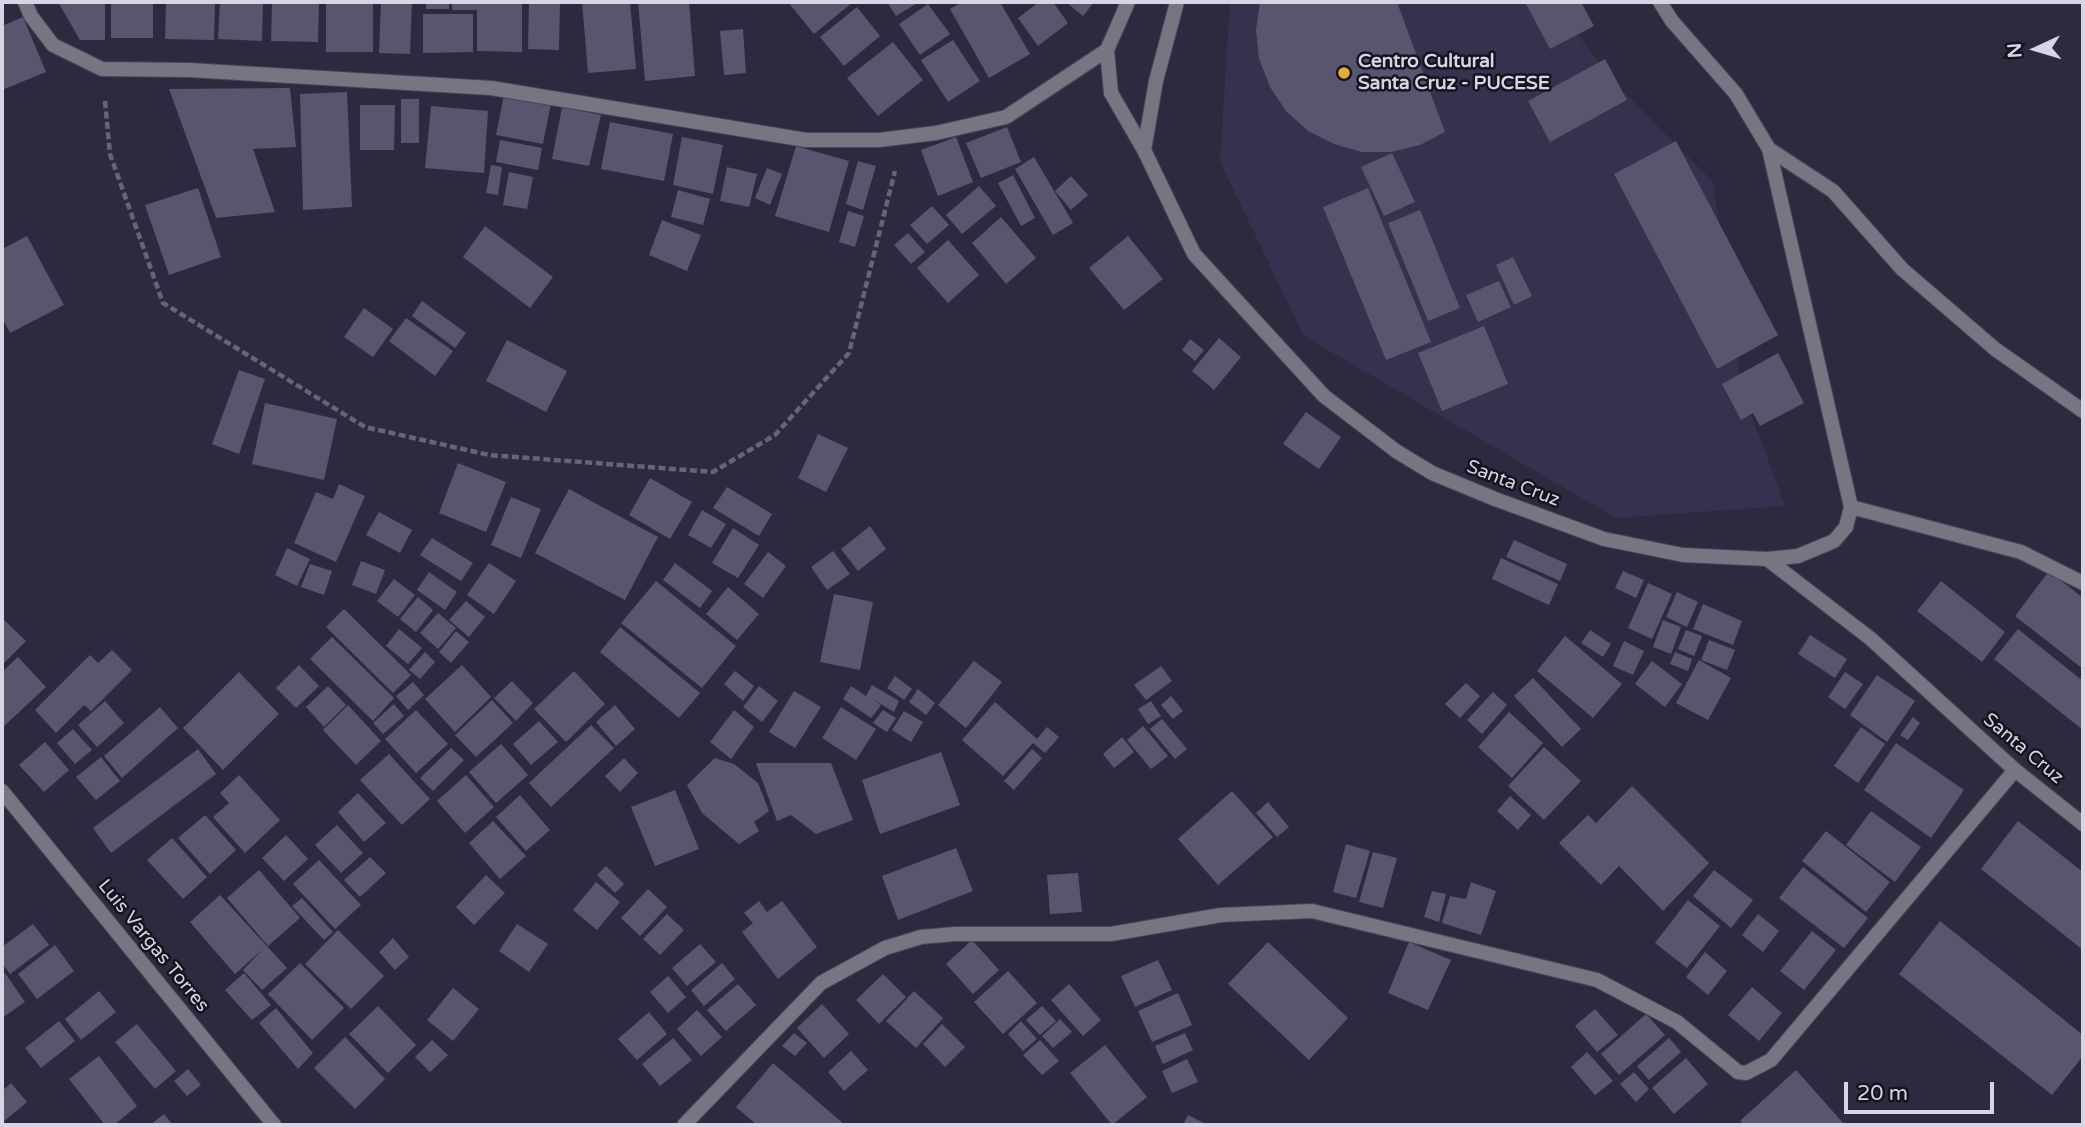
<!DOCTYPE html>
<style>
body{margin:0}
#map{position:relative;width:2085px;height:1127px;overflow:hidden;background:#2c2a3f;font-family:"Varela Round",sans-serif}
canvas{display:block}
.frame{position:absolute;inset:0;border:4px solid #d7d5e4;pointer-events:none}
.north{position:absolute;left:2001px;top:14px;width:70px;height:70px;-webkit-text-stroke:5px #15141e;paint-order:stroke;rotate:266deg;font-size:19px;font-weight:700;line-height:28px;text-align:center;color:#d7d5e4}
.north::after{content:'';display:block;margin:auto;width:24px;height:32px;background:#d7d5e4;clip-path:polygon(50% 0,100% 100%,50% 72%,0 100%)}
.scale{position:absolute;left:1844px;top:1082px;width:150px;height:32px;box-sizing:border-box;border:4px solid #d7d5e4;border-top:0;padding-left:9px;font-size:21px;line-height:24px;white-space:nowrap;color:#d7d5e4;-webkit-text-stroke:5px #15141e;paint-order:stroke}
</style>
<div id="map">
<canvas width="2085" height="1127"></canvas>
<div class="frame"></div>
<div class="north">N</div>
<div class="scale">20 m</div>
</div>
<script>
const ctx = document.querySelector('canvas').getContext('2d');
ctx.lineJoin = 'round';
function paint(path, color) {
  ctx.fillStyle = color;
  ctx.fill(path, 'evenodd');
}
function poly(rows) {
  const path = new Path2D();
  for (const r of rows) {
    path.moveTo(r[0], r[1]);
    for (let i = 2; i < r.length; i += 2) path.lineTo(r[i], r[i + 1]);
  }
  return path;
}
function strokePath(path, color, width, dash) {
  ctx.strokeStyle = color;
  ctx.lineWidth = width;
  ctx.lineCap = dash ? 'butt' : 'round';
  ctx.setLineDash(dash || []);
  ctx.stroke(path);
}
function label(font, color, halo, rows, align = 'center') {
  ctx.font = font + ' "Varela Round",sans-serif';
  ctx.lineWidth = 5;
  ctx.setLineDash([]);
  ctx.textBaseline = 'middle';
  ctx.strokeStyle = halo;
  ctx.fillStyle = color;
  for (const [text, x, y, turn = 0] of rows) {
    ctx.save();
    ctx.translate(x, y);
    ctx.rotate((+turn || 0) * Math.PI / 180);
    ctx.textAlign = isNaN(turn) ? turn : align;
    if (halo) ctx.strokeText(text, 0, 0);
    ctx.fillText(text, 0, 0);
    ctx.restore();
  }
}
paint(poly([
 [1230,2,1553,2,1612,80,1713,182,1741,387,1785,506,1616,518,1304,336,1220,162]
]), '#35314e');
paint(poly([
 [58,2,105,2,105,40,80,40],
 [111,2,153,2,153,38,111,38],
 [166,2,215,2,214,40,165,39],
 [220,2,263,2,262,41,218,39],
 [272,2,319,2,318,42,271,41],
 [326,2,373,2,373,52,326,52],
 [381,2,412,2,410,54,379,53],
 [426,2,449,2,449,9,426,9],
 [452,2,522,2,522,52,477,51,477,10,452,10],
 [529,2,560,2,559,50,528,49],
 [582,2,630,2,636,69,588,73],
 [638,2,689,2,695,76,645,81],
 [788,2,853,2,814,34],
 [887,2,919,2,896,16],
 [962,2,1000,2,1030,54,989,78,950,9],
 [1039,2,1053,2,1068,23,1038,46,1018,18],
 [1066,2,1094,2,1083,16],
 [1260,2,1404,2,1398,5,1445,132,1420,145,1391,152,1362,152,1334,144,1308,131,1286,111,1270,87,1259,59,1256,30],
 [1525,2,1581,2,1594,26,1550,49],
 [928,4,950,34,920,55,899,24],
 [857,7,880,36,844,66,820,37],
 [423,14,473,14,473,52,423,53],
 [23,17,46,72,2,90,2,26],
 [743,29,746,73,724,75,720,31],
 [953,40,980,81,948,102,921,60],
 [893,42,923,80,878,116,847,78],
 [1605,59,1627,100,1550,142,1528,101],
 [290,88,296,147,253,149,275,212,216,218,169,89],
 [347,92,352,207,303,210,300,94],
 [504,95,551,103,543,144,496,135],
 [401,99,419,99,419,143,401,143],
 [360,105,395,105,394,150,360,150],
 [431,106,488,111,484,173,425,168],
 [562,107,601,115,589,166,552,159],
 [610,122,673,134,664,181,601,169],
 [1007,127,1021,162,981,178,966,143],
 [682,137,723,145,713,194,673,185],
 [956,137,973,182,938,196,921,150],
 [500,140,542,148,538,170,496,162],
 [1676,141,1778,335,1717,369,1614,174],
 [796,146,849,161,829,232,775,216],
 [1392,153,1415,202,1384,216,1361,167],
 [1034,157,1073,223,1053,235,1015,169],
 [858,161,876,166,863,210,846,204],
 [491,165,502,167,498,195,486,193],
 [727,167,757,174,749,207,720,201],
 [767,168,782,174,770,205,755,198],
 [509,172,533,177,527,209,503,205],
 [1013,175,1035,218,1021,226,998,183],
 [1071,176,1088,195,1071,210,1055,191],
 [979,186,996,206,962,234,946,215],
 [198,188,221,257,169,275,145,205],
 [1368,188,1431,342,1386,360,1323,207],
 [678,190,710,199,703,225,671,217],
 [932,206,949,225,927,244,910,225],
 [1420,210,1460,308,1428,321,1388,223],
 [848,211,864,216,855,247,839,242],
 [1001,217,1036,258,1006,284,972,243],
 [662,220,701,235,687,271,649,255],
 [485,226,553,277,530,308,463,257],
 [908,233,925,252,911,264,894,245],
 [27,236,64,305,10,333,2,318,2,249],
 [1128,236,1163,279,1124,310,1089,268],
 [948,240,979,275,948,303,917,268],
 [1513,257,1532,296,1514,305,1496,265],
 [1499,281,1511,307,1478,322,1466,295],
 [422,301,466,333,455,348,412,316],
 [364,308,393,329,373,357,344,337],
 [406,318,453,351,435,376,389,341],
 [1484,326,1508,384,1442,411,1418,353],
 [1219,338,1241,357,1214,390,1192,371],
 [1190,339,1204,350,1195,361,1182,350],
 [507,340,567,371,546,412,486,381],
 [1778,353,1804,403,1760,426,1753,413,1741,420,1722,384],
 [239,370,265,379,239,454,212,444],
 [265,403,337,419,324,480,252,464],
 [1306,412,1341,437,1319,469,1283,444],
 [818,434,848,448,826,492,798,478],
 [458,463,506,482,486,532,439,513],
 [650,478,692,502,670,539,629,515],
 [339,484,365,496,336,562,294,543,316,492,333,499],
 [727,487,772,514,759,536,713,508],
 [569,489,658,537,625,600,535,553],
 [511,497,541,509,521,558,491,545],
 [702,510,726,524,711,548,688,535],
 [379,512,412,530,400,553,366,535],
 [870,526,886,549,858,571,841,549],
 [733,528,759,545,738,578,712,563],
 [432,538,473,563,461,581,420,555],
 [1514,540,1567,564,1560,581,1506,557],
 [287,548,310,559,297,586,275,575],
 [833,551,850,574,827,590,811,567],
 [768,552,786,566,763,598,744,584],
 [1501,558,1558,584,1549,605,1492,579],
 [361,561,385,570,376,594,352,585],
 [489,563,516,581,494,614,467,595],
 [675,563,712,591,700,608,663,580],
 [310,564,332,571,324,595,301,587],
 [1623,571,1644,580,1636,598,1615,588],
 [2049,571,2083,598,2083,669,2015,616],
 [429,572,457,592,445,610,417,590],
 [394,579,415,595,398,617,377,601],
 [656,581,736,646,702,688,621,623],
 [1941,581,2005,632,1982,662,1917,611],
 [1648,583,1672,594,1652,639,1628,628],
 [728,587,759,614,737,640,706,614],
 [1677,592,1698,602,1687,627,1666,617],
 [834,594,873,602,860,670,820,662],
 [418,597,433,610,416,632,400,619],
 [466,601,485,617,469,637,449,620],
 [1703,604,1742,621,1733,645,1693,629],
 [344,609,411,675,393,693,326,627],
 [438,613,456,628,438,649,420,633],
 [2,618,26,641,2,665],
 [1663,620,1681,627,1671,654,1653,647],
 [620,627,700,693,679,718,600,652],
 [399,629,422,648,408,664,386,646],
 [2018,629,2083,681,2083,730,1994,659],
 [1590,630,1611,644,1603,657,1581,643],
 [1686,630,1702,636,1694,656,1678,649],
 [456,631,469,642,451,663,439,652],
 [1810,635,1847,659,1835,678,1798,654],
 [1565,636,1622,684,1593,718,1537,671],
 [332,637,394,698,373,721,310,659],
 [1709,640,1735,650,1727,670,1701,660],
 [1624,641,1644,651,1633,675,1613,666],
 [112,650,132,670,91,711,84,705,56,733,35,710,90,655,98,663],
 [425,652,435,662,420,679,409,670],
 [1675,652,1692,659,1688,671,1670,664],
 [18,657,46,687,2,728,2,672],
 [1699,660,1731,678,1708,720,1676,703],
 [974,661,1002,682,966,728,938,705],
 [1652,661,1682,684,1665,707,1635,684],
 [299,665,319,686,296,708,276,688],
 [462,665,491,697,455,732,425,699],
 [1161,666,1172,681,1146,700,1134,685],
 [574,671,605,704,566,742,534,709],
 [735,671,754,686,743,701,724,684],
 [239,672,279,714,223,770,183,728],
 [1845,672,1863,684,1845,709,1828,697],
 [1877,675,1915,701,1887,742,1850,715],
 [895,676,912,689,904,700,887,688],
 [1533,678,1581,729,1562,747,1514,696],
 [512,681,533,703,516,721,494,698],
 [413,682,424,695,408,710,396,696],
 [1466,683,1480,696,1460,718,1445,704],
 [872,685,899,701,894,712,871,698,881,705,871,718,843,699,851,686,866,696],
 [328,686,346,705,324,727,306,707],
 [759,686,778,701,762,722,743,707],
 [918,689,935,703,926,715,909,702],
 [794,691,821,707,795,748,769,732],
 [1493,692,1507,705,1482,734,1467,720],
 [1171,696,1183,711,1173,719,1161,705],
 [492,700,513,723,476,757,455,735],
 [105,701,124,723,97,747,78,725],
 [1151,701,1161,716,1148,724,1138,709],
 [995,702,1037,739,1047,727,1059,737,1045,753,1033,743,1003,776,962,740],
 [394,704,404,716,383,734,373,723],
 [348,705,381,741,356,765,323,730],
 [615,705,635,729,616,746,596,722],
 [160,707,178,728,122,778,104,756],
 [841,707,876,729,856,760,822,738],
 [416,710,448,744,416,773,385,739],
 [734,710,754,727,731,759,710,742],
 [883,710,896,718,887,732,873,723],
 [904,711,923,722,911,742,892,730],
 [1509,712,1543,743,1512,778,1478,747],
 [1913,717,1920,723,1908,740,1900,735],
 [1162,719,1187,749,1175,759,1150,729],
 [539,721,558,742,531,765,513,744],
 [591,725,614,748,551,807,529,783],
 [1143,726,1168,756,1151,769,1127,740],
 [1861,727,1885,744,1858,783,1834,766],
 [73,729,92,750,75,764,57,743],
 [1122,737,1134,752,1114,768,1103,754],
 [45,742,69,770,44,792,19,765],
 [1896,743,1964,790,1931,838,1864,790],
 [501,744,528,775,496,803,469,772],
 [1544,747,1581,781,1544,820,1508,786],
 [451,748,464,760,433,791,420,778],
 [198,749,216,774,111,853,93,828],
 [1032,749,1042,758,1014,790,1004,781],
 [941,752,960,805,880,834,862,780],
 [389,754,430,799,402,825,360,780],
 [101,757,120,781,96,800,76,777],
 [624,758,638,773,620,792,605,776],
 [715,758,734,764,758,783,769,811,754,822,759,831,739,844,702,813,687,785],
 [756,763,831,763,853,820,816,834,791,815,777,821],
 [239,775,280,820,245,853,213,817,229,803,220,793],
 [466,775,494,807,465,833,437,801],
 [1632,786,1709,863,1663,911,1619,866,1601,885,1559,843,1588,815,1596,823],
 [675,790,699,849,655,866,631,807],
 [1232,791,1273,837,1218,885,1178,839],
 [358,793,386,823,364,842,338,812],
 [520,795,550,830,526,851,496,817],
 [1510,796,1531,815,1518,830,1497,811],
 [1268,802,1289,827,1277,837,1256,813],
 [1871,811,1921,847,1895,882,1846,845],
 [205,815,236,850,210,874,178,838],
 [493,821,526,856,500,879,469,843],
 [2018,821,2083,872,2083,950,1981,869],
 [337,825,363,853,341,873,315,845],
 [1826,831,1890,882,1866,912,1802,861],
 [286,835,308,859,284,881,262,858],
 [172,838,207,877,183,899,147,860],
 [1346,844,1370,851,1356,898,1333,892],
 [956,848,973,891,898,920,882,876],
 [1373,852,1397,858,1383,908,1359,902],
 [370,857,386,873,360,897,344,880],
 [319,860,361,905,335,929,293,884],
 [606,866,624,884,615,893,597,875],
 [1803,867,1868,918,1844,948,1779,898],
 [259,870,300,918,268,946,227,898],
 [1714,870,1753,900,1731,928,1693,896],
 [1078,873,1082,912,1050,914,1047,875],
 [486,875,505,893,474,925,456,907],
 [596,882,620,902,597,930,573,910],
 [1471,882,1496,891,1481,935,1442,923,1450,896,1466,899],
 [648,889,667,907,640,936,621,918],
 [1432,891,1446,894,1439,922,1424,917],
 [220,895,287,968,262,990,243,970,263,949,235,974,190,922],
 [302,898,333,932,324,940,292,906],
 [1688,900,1720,926,1687,968,1655,943],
 [759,901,767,912,782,901,817,947,778,979,742,932,753,923,744,913],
 [667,914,684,930,660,955,643,939],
 [1758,914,1779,931,1763,952,1742,935],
 [1940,921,2083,1035,2083,1056,2052,1095,1899,974],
 [33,924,49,945,10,974,2,963,2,947],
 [517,924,548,944,529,972,499,951],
 [338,930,384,976,351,1009,305,964],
 [1812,931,1836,950,1804,990,1780,971],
 [393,938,409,957,395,970,379,952],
 [972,940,999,970,973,994,946,964],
 [1268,942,1348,1018,1309,1060,1228,984],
 [1409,942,1451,960,1428,1010,1388,993],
 [700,944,716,962,687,986,672,968],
 [55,945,74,971,37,999,18,974],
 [1705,952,1727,971,1708,995,1686,977],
 [1158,960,1172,990,1135,1007,1121,976],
 [300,963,344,1008,312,1040,268,994],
 [722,963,735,979,704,1006,691,990],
 [1008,971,1037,1003,1003,1034,974,1002],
 [5,973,25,1002,2,1018,2,976],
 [244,973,271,1005,252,1020,225,990],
 [883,974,906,997,879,1024,856,1000],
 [668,976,686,997,668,1013,650,992],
 [738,984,756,1005,726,1031,707,1010],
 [1069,984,1101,1020,1083,1036,1051,1000],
 [1752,987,1782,1013,1759,1041,1728,1015],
 [453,988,479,1009,453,1041,427,1020],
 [99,991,116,1012,81,1040,65,1019],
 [914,991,943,1018,916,1048,886,1021],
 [1178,993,1192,1025,1152,1042,1138,1011],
 [822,1004,849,1034,824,1058,797,1028],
 [378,1006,416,1045,388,1073,349,1034],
 [1042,1006,1056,1021,1040,1035,1026,1020],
 [276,1008,313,1053,298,1069,259,1023],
 [1595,1009,1618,1035,1597,1052,1575,1026],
 [697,1010,722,1037,701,1056,677,1029],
 [649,1012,667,1034,637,1060,618,1039],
 [1646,1014,1665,1035,1619,1075,1601,1054],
 [1060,1019,1072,1032,1053,1048,1042,1036],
 [59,1021,75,1041,41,1068,25,1048],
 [1021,1021,1037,1039,1023,1051,1008,1034],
 [137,1024,176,1071,155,1089,115,1042],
 [942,1024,965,1047,945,1067,923,1044],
 [794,1033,807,1043,795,1056,782,1046],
 [1185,1033,1193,1050,1163,1064,1155,1046],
 [345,1037,385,1079,355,1109,314,1068],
 [673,1038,692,1060,660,1086,642,1064],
 [1669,1038,1681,1052,1649,1080,1637,1066],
 [432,1040,448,1055,430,1072,415,1057],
 [1040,1040,1059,1061,1042,1075,1023,1055],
 [1105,1045,1147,1097,1112,1125,1070,1073],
 [851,1051,868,1070,844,1091,828,1072],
 [1587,1052,1613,1081,1595,1095,1571,1067],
 [99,1056,137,1106,114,1125,105,1125,69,1079],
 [1686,1058,1708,1084,1674,1114,1652,1088],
 [1187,1059,1198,1082,1172,1093,1162,1071],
 [773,1063,845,1125,757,1125,736,1107],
 [188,1069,201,1085,187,1096,174,1081],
 [1796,1070,1845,1125,1744,1125,1740,1121],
 [1634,1072,1649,1089,1636,1102,1620,1084],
 [11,1083,27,1102,2,1123,2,1091],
 [164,1114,173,1125,150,1125],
 [1188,1115,1208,1125,1183,1125]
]), '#58566e');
const lane = poly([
 [1660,2,1672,21,1736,94,1769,149,1851,507],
 [1769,149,1833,191,1902,269,1995,349,2083,411],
 [1144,150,1156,81,1177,2],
 [1767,559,1798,556,1834,541,1846,527,1851,507,2021,552,2083,583]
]);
const street = poly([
 [25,2,31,16,53,45,102,69,189,70,491,88,806,140,879,140,936,133,1006,117,1107,50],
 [1128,2,1107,50,1111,93,1144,150,1194,254,1324,396,1396,451,1432,473,1495,499,1604,539,1683,555,1767,559,1871,639,2015,770,2083,824],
 [2,791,274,1125],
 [684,1125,821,983,885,948,921,937,955,934,1111,934,1221,915,1312,911,1597,980,1677,1022,1738,1072,1746,1073,1771,1060,2015,770]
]);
strokePath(lane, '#474559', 16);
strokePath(street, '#474559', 16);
strokePath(poly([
 [105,101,110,154,163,303,365,427,489,455,713,472,775,435,849,353,895,171]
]), '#666477', 4.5, [7, 3.5]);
strokePath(lane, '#767581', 14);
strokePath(street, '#767581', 14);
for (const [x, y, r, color] of [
 [1344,73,7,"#e7ac37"]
]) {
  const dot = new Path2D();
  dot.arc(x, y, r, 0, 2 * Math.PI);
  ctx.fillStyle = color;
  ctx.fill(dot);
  strokePath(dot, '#15141e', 2.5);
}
label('bold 19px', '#d7d5e4', '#15141e', [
 ["Centro Cultural",1358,62],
 ["Santa Cruz - PUCESE",1358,84]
], 'left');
label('19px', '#d7d5e4', '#15141e', [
 ["Santa Cruz",1513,484,21],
 ["Santa Cruz",2023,749,40],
 ["Luis Vargas Torres",153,946,51]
]);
</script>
